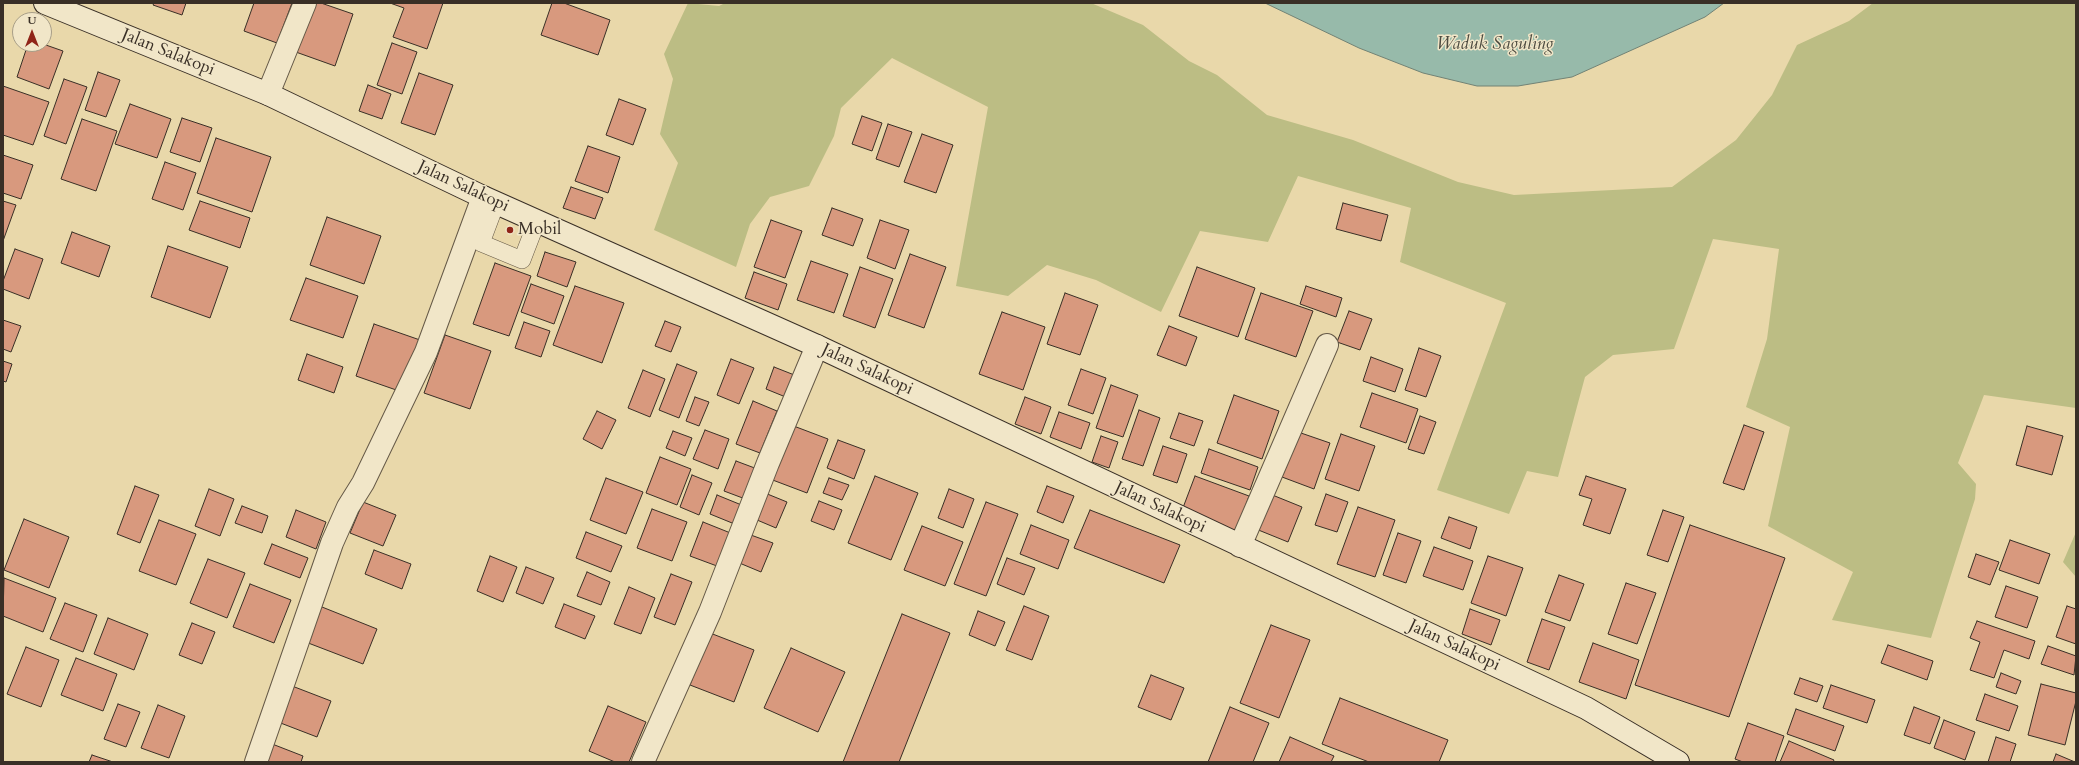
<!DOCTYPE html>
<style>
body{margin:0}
#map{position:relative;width:2079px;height:765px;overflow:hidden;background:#e9d8aa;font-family:Cardo,serif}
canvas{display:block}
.frame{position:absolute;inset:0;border:4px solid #392f26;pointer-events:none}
.north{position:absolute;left:12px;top:12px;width:40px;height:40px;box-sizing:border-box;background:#f1e6c8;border:1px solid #a79d87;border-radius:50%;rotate:0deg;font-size:11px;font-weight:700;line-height:16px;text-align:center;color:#392f26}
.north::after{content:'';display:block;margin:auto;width:14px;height:18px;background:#8f2418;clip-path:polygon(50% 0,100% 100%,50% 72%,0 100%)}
</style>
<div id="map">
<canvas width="2079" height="765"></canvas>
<div class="frame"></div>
<div class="north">U</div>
</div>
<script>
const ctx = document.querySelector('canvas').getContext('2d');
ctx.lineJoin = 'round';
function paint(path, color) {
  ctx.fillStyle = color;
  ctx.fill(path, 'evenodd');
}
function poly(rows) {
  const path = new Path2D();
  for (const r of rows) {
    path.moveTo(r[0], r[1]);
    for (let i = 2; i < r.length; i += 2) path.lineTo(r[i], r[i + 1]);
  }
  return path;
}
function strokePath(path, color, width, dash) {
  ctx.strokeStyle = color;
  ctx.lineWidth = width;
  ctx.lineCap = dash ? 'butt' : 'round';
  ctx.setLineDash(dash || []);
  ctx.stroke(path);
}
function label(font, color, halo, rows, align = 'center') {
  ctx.font = font + ' Cardo,serif';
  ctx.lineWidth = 3;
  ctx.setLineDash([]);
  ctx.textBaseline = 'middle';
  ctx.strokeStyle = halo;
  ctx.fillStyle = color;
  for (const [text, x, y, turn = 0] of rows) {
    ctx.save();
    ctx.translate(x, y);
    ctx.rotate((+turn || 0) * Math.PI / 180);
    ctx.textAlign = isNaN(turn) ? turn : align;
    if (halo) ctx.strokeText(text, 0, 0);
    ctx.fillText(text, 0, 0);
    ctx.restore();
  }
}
paint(poly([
 [688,3,719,6,725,3,1091,3,1143,25,1189,61,1217,75,1267,115,1353,140,1458,182,1514,195,1672,187,1736,140,1772,95,1797,45,1849,21,1873,3,2076,3,2076,408,1984,395,1958,463,1976,484,1975,499,1931,638,1832,620,1853,572,1768,526,1790,427,1746,407,1767,339,1779,249,1713,239,1674,349,1613,355,1585,377,1558,477,1527,471,1509,514,1437,490,1506,303,1400,262,1411,208,1298,176,1268,242,1200,231,1161,312,1096,280,1047,265,1008,296,956,286,988,107,892,58,841,108,834,136,809,186,770,197,750,224,736,267,654,230,678,163,660,134,673,79,664,54],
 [2076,532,2076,577,2063,562]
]), '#bcbd84');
const water = poly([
 [1265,3,1724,3,1705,17,1572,77,1518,86,1477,86,1423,73,1359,48,1265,3]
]);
paint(water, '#97baaa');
strokePath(water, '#718275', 1);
const building = poly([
 [154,3,186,3,182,15,153,5,154,3],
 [254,3,292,3,277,43,244,31,254,3],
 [310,3,321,3,353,14,335,66,293,51,310,3],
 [390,3,443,3,427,49,393,37,404,8,390,3],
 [552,3,564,3,610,20,598,55,541,35,552,3],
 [392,43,417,52,402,94,377,85,392,43],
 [28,44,43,44,63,51,49,89,17,77,28,44],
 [98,72,120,80,106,117,85,110,98,72],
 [419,73,453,85,435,135,401,123,419,73],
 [64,79,87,87,66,144,44,136,64,79],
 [368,85,391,94,382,119,359,111,368,85],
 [3,86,49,102,33,145,3,135,3,86],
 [619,99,646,109,633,145,606,135,619,99],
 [130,104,171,119,157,158,115,144,130,104],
 [862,116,882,123,872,151,852,144,862,116],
 [182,118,212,128,200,162,170,152,182,118],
 [82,119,117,131,96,191,61,179,82,119],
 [888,124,912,132,899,167,876,159,888,124],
 [922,134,953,145,936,193,904,182,922,134],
 [216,138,271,157,252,212,197,193,216,138],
 [588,146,620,157,608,193,575,181,588,146],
 [3,155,33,165,21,199,3,193,3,155],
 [165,162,196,173,183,210,152,199,165,162],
 [571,187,603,198,595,219,563,208,571,187],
 [3,201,16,205,3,241,3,201],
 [200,201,250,218,240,248,189,230,200,201],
 [1343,203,1388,215,1381,241,1336,229,1343,203],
 [832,208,863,219,853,246,822,235,832,208],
 [327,217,381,236,364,284,310,265,327,217],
 [771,220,802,231,785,278,754,267,771,220],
 [880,220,909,230,895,269,867,258,880,220],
 [72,232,110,246,99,277,61,263,72,232],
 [168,246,228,267,210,318,151,297,168,246],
 [15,249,43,259,29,299,3,289,3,281,15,249],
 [545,252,576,262,567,287,537,276,545,252],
 [910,254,946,267,924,328,888,315,910,254],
 [811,261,848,274,834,313,797,300,811,261],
 [495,263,531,276,509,336,473,324,495,263],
 [860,267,893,279,875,328,843,316,860,267],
 [1197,267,1255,288,1238,337,1179,316,1197,267],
 [754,272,787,284,778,310,745,298,754,272],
 [306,278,358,296,343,338,290,320,306,278],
 [531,284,564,296,554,324,521,312,531,284],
 [575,286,624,303,602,363,553,345,575,286],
 [1306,286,1342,298,1336,317,1300,304,1306,286],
 [1065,293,1098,305,1080,355,1047,344,1065,293],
 [1261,293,1313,311,1296,357,1245,339,1261,293],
 [1349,311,1372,319,1360,350,1337,342,1349,311],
 [1002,312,1045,327,1023,390,979,374,1002,312],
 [3,320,21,326,11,352,3,349,3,320],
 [665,321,681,327,671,352,655,346,665,321],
 [524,322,550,331,541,357,515,348,524,322],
 [374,324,420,340,402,392,356,376,374,324],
 [1169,326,1197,337,1186,366,1157,355,1169,326],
 [445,335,491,351,470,409,424,393,445,335],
 [1419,348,1441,356,1426,397,1405,390,1419,348],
 [307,354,343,367,334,393,298,380,307,354],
 [1371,357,1403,369,1395,392,1363,381,1371,357],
 [731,359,754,368,739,404,717,395,731,359],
 [3,361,12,364,6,382,3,381,3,361],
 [677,364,697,372,679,418,659,410,677,364],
 [774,367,802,378,793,400,766,389,774,367],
 [1081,369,1106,378,1093,414,1068,405,1081,369],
 [643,370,665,379,650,417,628,408,643,370],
 [1111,385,1138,395,1123,437,1096,428,1111,385],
 [1372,393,1418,409,1406,443,1360,427,1372,393],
 [1234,395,1279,411,1262,459,1217,443,1234,395],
 [695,397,709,402,699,426,686,421,695,397],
 [1025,397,1051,407,1041,434,1015,424,1025,397],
 [753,401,777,411,760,453,736,444,753,401],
 [1139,410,1160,418,1143,466,1122,459,1139,410],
 [597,411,616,420,602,449,583,439,597,411],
 [1059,412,1090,423,1081,449,1050,437,1059,412],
 [1179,413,1203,421,1194,446,1170,438,1179,413],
 [1420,416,1436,422,1424,454,1408,449,1420,416],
 [791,425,828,439,807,493,770,479,791,425],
 [1744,425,1764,432,1744,490,1723,483,1744,425],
 [2027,426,2063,436,2052,475,2016,465,2027,426],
 [705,430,729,439,718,469,693,459,705,430],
 [673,431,692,438,685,456,666,448,673,431],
 [1298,432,1330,443,1314,489,1282,477,1298,432],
 [1341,434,1375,446,1359,491,1325,479,1341,434],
 [1101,436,1118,442,1109,468,1092,462,1101,436],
 [838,440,865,450,854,479,827,468,838,440],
 [1163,446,1187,454,1177,483,1153,475,1163,446],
 [1209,449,1258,467,1250,490,1201,473,1209,449],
 [660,457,691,469,677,505,646,493,660,457],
 [736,461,760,470,748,500,724,491,736,461],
 [692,475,712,483,699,515,680,507,692,475],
 [875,476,918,493,891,560,848,543,875,476],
 [1195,476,1249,496,1236,533,1181,513,1195,476],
 [1586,476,1626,489,1610,534,1583,525,1592,499,1579,495,1586,476],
 [606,478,643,492,626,534,590,520,606,478],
 [829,478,849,485,842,500,823,493,829,478],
 [135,486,159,495,140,543,117,534,135,486],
 [1047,486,1074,496,1063,523,1037,512,1047,486],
 [209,489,234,499,220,536,195,526,209,489],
 [949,489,974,499,963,528,938,518,949,489],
 [760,491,787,502,776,528,750,517,760,491],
 [1265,492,1302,507,1288,542,1251,527,1265,492],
 [1326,494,1348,502,1337,532,1315,525,1326,494],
 [717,495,744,506,737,525,710,514,717,495],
 [819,501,842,510,834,530,811,521,819,501],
 [363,502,396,515,383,546,350,533,363,502],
 [986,502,1018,514,986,596,954,584,986,502],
 [242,506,268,516,262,533,235,523,242,506],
 [1358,507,1395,520,1375,577,1337,564,1358,507],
 [652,509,687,522,672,561,637,548,652,509],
 [296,510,326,522,316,549,286,537,296,510],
 [1090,510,1180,545,1164,583,1074,548,1090,510],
 [1663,510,1684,517,1668,562,1647,555,1663,510],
 [1449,517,1477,527,1470,549,1441,538,1449,517],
 [24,519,69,537,49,588,4,570,24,519],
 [159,520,196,534,176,585,139,571,159,520],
 [703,522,738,536,725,569,690,556,703,522],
 [1031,525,1069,540,1058,569,1020,554,1031,525],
 [1690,525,1785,558,1729,717,1635,685,1690,525],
 [922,526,963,542,945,586,904,570,922,526],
 [586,532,622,546,611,572,576,558,586,532],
 [1398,533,1421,541,1406,583,1383,575,1398,533],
 [748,534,773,543,761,572,737,562,748,534],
 [2010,540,2050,554,2039,584,1999,570,2010,540],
 [272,544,308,558,300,578,264,564,272,544],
 [1434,547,1473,561,1463,590,1423,576,1434,547],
 [374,550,411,564,402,589,365,574,374,550],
 [1976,554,1999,562,1990,585,1968,577,1976,554],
 [490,556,517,567,503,602,477,591,490,556],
 [1488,556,1523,568,1506,616,1471,603,1488,556],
 [1007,558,1035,568,1024,595,997,584,1007,558],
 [208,559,245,573,227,618,190,603,208,559],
 [526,567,554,578,543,604,516,593,526,567],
 [587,572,610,582,601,605,577,596,587,572],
 [671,574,692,582,675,625,654,617,671,574],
 [1559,575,1584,584,1570,621,1545,612,1559,575],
 [4,578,56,598,43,632,3,616,4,578],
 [1626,583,1656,593,1637,644,1608,634,1626,583],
 [250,584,291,600,274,643,233,627,250,584],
 [2006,586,2038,597,2027,628,1995,617,2006,586],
 [629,587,655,598,641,634,614,624,629,587],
 [65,603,97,615,83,652,50,639,65,603],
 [564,604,595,616,585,639,555,627,564,604],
 [317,605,377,629,363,664,303,641,317,605],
 [1024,606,1049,616,1032,660,1006,650,1024,606],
 [2067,606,2076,609,2076,644,2056,637,2067,606],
 [1470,609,1500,620,1491,645,1462,634,1470,609],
 [978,611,1005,622,995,646,969,635,978,611],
 [902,614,950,633,899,762,843,762,902,614],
 [108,618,148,634,134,670,94,654,108,618],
 [1542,619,1565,627,1549,670,1527,662,1542,619],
 [1977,621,2035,641,2029,659,2004,650,1994,678,1970,670,1980,642,1970,638,1977,621],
 [192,623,215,632,202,664,179,655,192,623],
 [1271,625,1310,640,1279,718,1240,703,1271,625],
 [710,633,754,650,734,702,690,685,710,633],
 [1593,643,1639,660,1626,699,1579,682,1593,643],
 [1888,645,1933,661,1927,680,1881,663,1888,645],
 [2048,646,2076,656,2074,675,2041,664,2048,646],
 [26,647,59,660,41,707,7,694,26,647],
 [791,648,845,672,818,732,764,708,791,648],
 [76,658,117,674,103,711,61,695,76,658],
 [2001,673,2021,681,2016,694,1996,687,2001,673],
 [1151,675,1184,688,1171,720,1138,707,1151,675],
 [1800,678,1823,686,1817,702,1794,694,1800,678],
 [2041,684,2076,693,2076,701,2065,745,2028,735,2041,684],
 [1831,685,1875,700,1867,723,1823,708,1831,685],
 [292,686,331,701,317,737,278,722,292,686],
 [1985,694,2018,706,2009,731,1976,720,1985,694],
 [1340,698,1448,740,1439,762,1369,762,1322,744,1340,698],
 [118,704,140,712,126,747,104,739,118,704],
 [158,705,185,716,169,758,141,748,158,705],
 [608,706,646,722,629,762,615,762,589,751,608,706],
 [1230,707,1269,723,1253,762,1208,762,1230,707],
 [1914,707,1940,717,1930,744,1904,735,1914,707],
 [1796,709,1844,726,1835,751,1787,734,1796,709],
 [1944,720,1975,732,1965,760,1934,748,1944,720],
 [1748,723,1784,736,1775,762,1743,762,1735,759,1748,723],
 [1290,737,1334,756,1331,762,1279,762,1290,737],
 [1996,737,2016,744,2010,762,1988,762,1996,737],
 [1789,741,1834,760,1833,762,1780,762,1789,741],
 [267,742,303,756,301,762,259,762,267,742],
 [2056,754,2075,762,2053,762,2056,754],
 [92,755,113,762,89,762,92,755]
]);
paint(building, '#d8997e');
strokePath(building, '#392f26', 1);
const lane = poly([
 [496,203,481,243,522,260,537,221]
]);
const street = poly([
 [268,94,305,3],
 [1240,546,1327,345],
 [256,762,332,543,348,507,363,483,426,352,483,197],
 [643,762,710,612,768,463,817,346]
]);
const secondary = poly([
 [45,3,268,94,483,197,817,346,1586,708,1678,762]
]);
strokePath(lane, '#655947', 18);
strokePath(street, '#655947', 24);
strokePath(secondary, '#392f26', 24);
strokePath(lane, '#f1e6c8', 17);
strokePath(street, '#f1e6c8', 22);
strokePath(secondary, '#f1e6c8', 22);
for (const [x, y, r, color] of [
 [510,230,4,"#8f2418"]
]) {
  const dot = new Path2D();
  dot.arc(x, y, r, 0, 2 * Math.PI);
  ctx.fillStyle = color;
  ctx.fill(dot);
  strokePath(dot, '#f1e6c8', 1.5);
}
label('17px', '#392f26', '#f1e6c8', [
 ["Jalan Salakopi",168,53,22],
 ["Jalan Salakopi",463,187,25],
 ["Jalan Salakopi",867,370,25],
 ["Jalan Salakopi",1160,508,25],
 ["Jalan Salakopi",1454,646,25]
]);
label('17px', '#392f26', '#f1e6c8', [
 ["Mobil",518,230]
], 'left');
label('italic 18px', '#4c4b40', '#f1e6c8', [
 ["Waduk Saguling",1495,45]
]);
</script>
